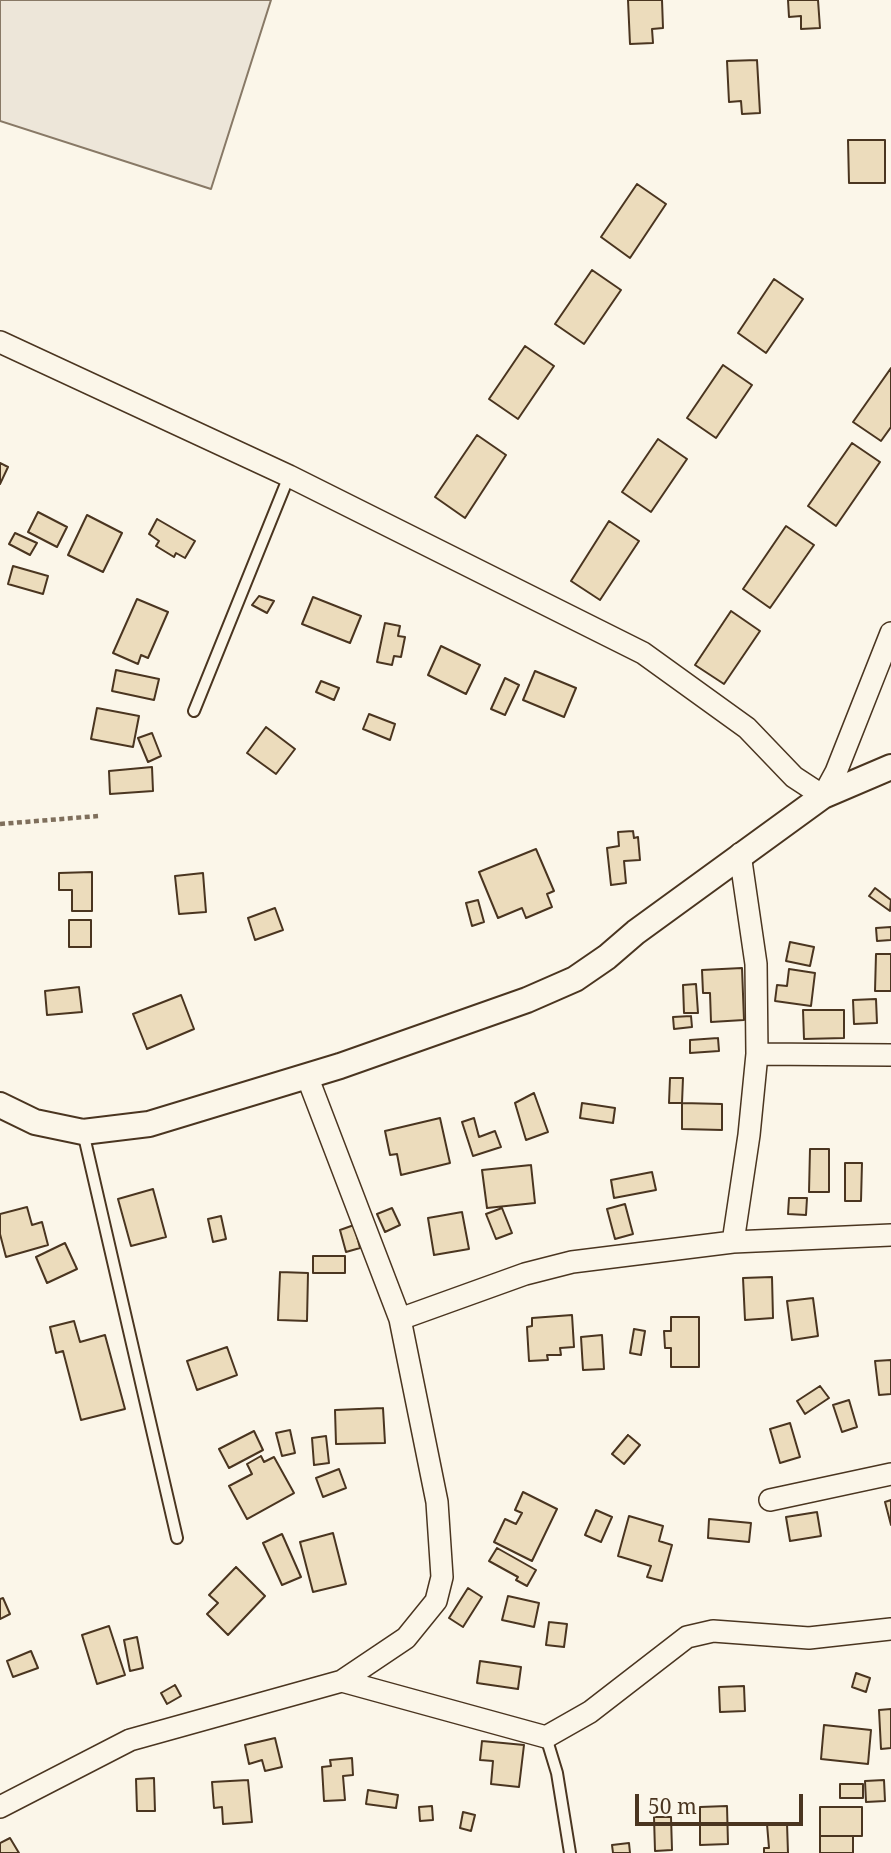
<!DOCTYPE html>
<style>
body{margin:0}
#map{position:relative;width:891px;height:1853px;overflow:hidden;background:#fbf6e9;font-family:"Noto Serif",serif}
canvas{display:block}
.scale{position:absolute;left:635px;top:1794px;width:168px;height:32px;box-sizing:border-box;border:4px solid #4a3520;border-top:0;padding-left:9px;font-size:21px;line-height:24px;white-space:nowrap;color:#4a3520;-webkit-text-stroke:5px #fbf6e9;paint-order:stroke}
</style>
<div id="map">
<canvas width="891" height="1853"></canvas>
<div class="scale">50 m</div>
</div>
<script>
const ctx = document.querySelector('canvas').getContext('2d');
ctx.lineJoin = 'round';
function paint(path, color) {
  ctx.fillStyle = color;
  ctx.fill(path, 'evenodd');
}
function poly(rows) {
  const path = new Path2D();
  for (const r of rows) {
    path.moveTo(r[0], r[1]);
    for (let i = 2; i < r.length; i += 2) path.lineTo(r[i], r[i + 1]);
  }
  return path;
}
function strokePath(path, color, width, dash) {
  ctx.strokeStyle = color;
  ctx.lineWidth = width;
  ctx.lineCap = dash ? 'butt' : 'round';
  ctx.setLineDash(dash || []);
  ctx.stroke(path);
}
const green = poly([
 [0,0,271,0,211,189,0,121,0,0]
]);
paint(green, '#ede6d9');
strokePath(green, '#887966', 2);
const building = poly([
 [628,0,662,0,663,28,652,29,653,43,630,44,628,0],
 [788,0,818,0,820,28,801,29,801,16,789,17,788,0],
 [757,60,760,113,742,114,741,101,729,102,727,61,757,60],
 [848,140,885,140,885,183,849,183,848,140],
 [637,184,666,204,630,258,601,237,637,184],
 [592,270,621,290,584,344,555,324,592,270],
 [774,279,803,299,766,353,738,333,774,279],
 [525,346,554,366,518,419,489,399,525,346],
 [723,365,752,385,716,438,687,418,723,365],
 [891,368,891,427,881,441,853,422,891,368],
 [477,435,506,455,465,518,435,497,477,435],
 [658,439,687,459,651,512,622,492,658,439],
 [852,443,880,462,836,526,808,506,852,443],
 [0,463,8,467,0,484,0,463],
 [38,512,67,527,57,547,28,532,38,512],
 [87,515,122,533,103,572,68,555,87,515],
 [157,519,195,541,185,558,176,553,174,557,156,546,159,541,149,534,157,519],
 [609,521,639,541,600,600,571,581,609,521],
 [786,526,814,545,770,608,743,589,786,526],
 [15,533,37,543,30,555,9,544,15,533],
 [13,566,48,576,43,594,8,584,13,566],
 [259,596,274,601,267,613,252,605,259,596],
 [313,597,361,616,350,643,302,624,313,597],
 [137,599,168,612,148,658,141,655,138,664,113,653,137,599],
 [731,611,760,631,724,684,695,665,731,611],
 [385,623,400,626,398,636,405,637,401,657,394,656,392,665,377,662,385,623],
 [441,646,480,665,466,694,428,675,441,646],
 [116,670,159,679,154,700,112,691,116,670],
 [535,671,576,688,564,717,523,700,535,671],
 [505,678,519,685,505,715,491,709,505,678],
 [321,681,339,688,334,700,316,692,321,681],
 [97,708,139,716,133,747,91,739,97,708],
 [369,714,395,724,390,740,363,729,369,714],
 [266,727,295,749,276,774,247,753,266,727],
 [152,733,161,756,148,762,138,738,152,733],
 [152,767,153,791,110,794,109,771,152,767],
 [633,831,634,838,638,837,640,860,624,861,626,883,611,885,607,848,619,846,618,832,633,831],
 [536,849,554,891,547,894,552,907,526,918,522,908,498,918,479,872,536,849],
 [92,872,92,911,72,911,72,890,59,890,59,873,92,872],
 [203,873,206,912,179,914,175,876,203,873],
 [875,888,891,900,890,911,869,896,875,888],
 [478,900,484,922,472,926,466,903,478,900],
 [275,908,283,930,255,940,248,918,275,908],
 [69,920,91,920,91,947,69,947,69,920],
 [891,927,891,940,877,941,876,928,891,927],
 [790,942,814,947,810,966,786,961,790,942],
 [876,954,891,954,891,991,875,991,876,954],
 [742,968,744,1020,711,1022,710,993,703,993,702,970,742,968],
 [789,969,815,973,811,1006,775,1001,777,985,787,986,789,969],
 [696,984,698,1013,684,1013,683,985,696,984],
 [79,987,82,1012,47,1015,45,991,79,987],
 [181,995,194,1029,147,1049,133,1014,181,995],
 [876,999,877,1023,854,1024,853,1000,876,999],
 [803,1010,844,1010,844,1038,804,1039,803,1010],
 [691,1016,692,1027,674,1029,673,1017,691,1016],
 [718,1038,719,1051,690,1053,690,1040,718,1038],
 [670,1078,683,1078,682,1103,669,1103,670,1078],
 [534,1093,548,1132,526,1140,515,1103,534,1093],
 [582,1103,615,1108,613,1123,580,1118,582,1103],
 [682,1103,722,1104,722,1130,682,1129,682,1103],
 [440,1118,450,1163,401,1175,397,1154,390,1155,385,1131,440,1118],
 [474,1118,479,1137,495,1131,501,1147,473,1156,462,1122,474,1118],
 [810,1149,829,1149,829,1192,809,1192,810,1149],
 [845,1163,862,1163,861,1201,845,1201,845,1163],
 [531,1165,535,1203,487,1208,482,1170,531,1165],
 [652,1172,656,1190,614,1198,611,1180,652,1172],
 [153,1189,166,1237,131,1246,118,1199,153,1189],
 [789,1198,807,1198,806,1215,788,1214,789,1198],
 [625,1204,633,1234,615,1239,607,1209,625,1204],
 [27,1207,32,1225,42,1222,48,1245,6,1257,0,1234,0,1214,27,1207],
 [392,1208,400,1225,385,1232,377,1214,392,1208],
 [502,1208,512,1233,496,1239,486,1214,502,1208],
 [462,1212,469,1249,434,1255,428,1218,462,1212],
 [221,1216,226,1239,213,1242,208,1219,221,1216],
 [354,1225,360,1248,346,1252,340,1230,354,1225],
 [65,1243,77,1269,47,1283,36,1257,65,1243],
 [313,1256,345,1256,345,1273,313,1273,313,1256],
 [280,1272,308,1273,307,1321,278,1320,280,1272],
 [772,1277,773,1318,745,1320,743,1278,772,1277],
 [813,1298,818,1336,792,1340,787,1301,813,1298],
 [572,1315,574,1347,560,1348,561,1355,547,1355,548,1360,529,1361,527,1327,532,1326,532,1318,572,1315],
 [671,1317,699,1317,699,1367,671,1367,671,1348,665,1348,664,1331,671,1331,671,1317],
 [74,1321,80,1342,105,1335,125,1409,81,1420,63,1351,56,1353,50,1327,74,1321],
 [634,1329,645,1331,641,1355,630,1353,634,1329],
 [602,1335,604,1369,583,1370,581,1337,602,1335],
 [227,1347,237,1375,197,1390,187,1361,227,1347],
 [891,1360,891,1394,879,1395,875,1361,891,1360],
 [820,1386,829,1398,805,1414,797,1401,820,1386],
 [849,1400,857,1427,842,1432,833,1405,849,1400],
 [383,1408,385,1443,336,1444,335,1410,383,1408],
 [790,1423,800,1457,780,1463,770,1429,790,1423],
 [290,1430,295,1453,282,1456,276,1433,290,1430],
 [254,1431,263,1450,229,1468,219,1449,254,1431],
 [628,1435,640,1445,624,1464,612,1454,628,1435],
 [326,1436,329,1463,314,1465,312,1438,326,1436],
 [261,1456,264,1462,274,1457,294,1493,247,1519,229,1486,252,1474,247,1464,261,1456],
 [339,1469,346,1488,323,1497,316,1478,339,1469],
 [523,1492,557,1509,532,1561,494,1542,505,1519,516,1524,522,1513,515,1510,523,1492],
 [891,1500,891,1525,885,1502,891,1500],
 [596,1510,612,1517,601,1542,585,1535,596,1510],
 [817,1512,821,1536,790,1541,786,1517,817,1512],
 [629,1516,663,1526,659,1541,672,1545,662,1581,647,1577,651,1566,618,1556,629,1516],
 [709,1519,751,1523,749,1542,708,1538,709,1519],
 [333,1533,346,1584,313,1592,300,1542,333,1533],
 [282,1534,301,1577,282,1585,263,1543,282,1534],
 [497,1548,536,1570,527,1586,516,1580,518,1577,489,1561,497,1548],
 [236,1567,265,1596,228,1635,207,1614,218,1603,209,1595,236,1567],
 [468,1588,482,1597,463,1627,449,1618,468,1588],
 [508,1596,539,1603,534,1627,502,1620,508,1596],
 [3,1598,10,1614,0,1619,0,1599,3,1598],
 [549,1622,567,1624,564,1647,546,1645,549,1622],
 [109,1626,125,1675,97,1684,82,1635,109,1626],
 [137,1637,143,1668,130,1671,124,1640,137,1637],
 [31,1651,38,1668,13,1677,7,1661,31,1651],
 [480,1661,521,1667,518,1689,477,1683,480,1661],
 [856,1673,870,1678,866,1692,852,1687,856,1673],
 [175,1685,181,1696,167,1704,161,1693,175,1685],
 [744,1686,745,1711,720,1712,719,1687,744,1686],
 [891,1709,891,1748,881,1749,879,1710,891,1709],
 [824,1725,871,1730,868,1764,821,1759,824,1725],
 [275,1738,282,1767,265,1771,262,1760,249,1764,245,1745,275,1738],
 [482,1741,524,1745,519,1787,491,1784,493,1761,480,1760,482,1741],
 [352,1758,353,1775,343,1776,345,1800,324,1801,322,1767,331,1766,330,1760,352,1758],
 [154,1778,155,1811,137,1811,136,1779,154,1778],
 [248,1780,252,1822,223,1824,222,1807,214,1808,212,1782,248,1780],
 [884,1780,885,1801,866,1802,865,1781,884,1780],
 [840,1784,863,1784,863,1798,840,1798,840,1784],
 [368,1790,398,1795,396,1808,366,1804,368,1790],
 [432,1806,433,1820,420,1821,419,1807,432,1806],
 [727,1806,728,1844,700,1845,700,1807,727,1806],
 [820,1807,862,1807,862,1836,820,1836,820,1807],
 [463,1812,475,1815,471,1831,460,1828,463,1812],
 [654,1817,671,1817,672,1850,655,1851,654,1817],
 [787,1823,788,1853,764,1853,764,1848,769,1848,767,1824,787,1823],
 [820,1836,853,1836,853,1853,820,1853,820,1836],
 [10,1838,19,1853,0,1853,0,1843,10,1838],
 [629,1843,630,1853,613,1853,612,1845,629,1843]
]);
paint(building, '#ecdcbc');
strokePath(building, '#4a3520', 2);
const service = poly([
 [194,711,289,476],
 [83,1132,177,1538],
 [546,1737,557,1773,570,1853]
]);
const minor = poly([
 [0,342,289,476,643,653,747,728,794,777,823,796,836,772,891,633],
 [757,1054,891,1055],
 [733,1242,891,1235],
 [400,1319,525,1274,572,1262,733,1242,749,1135,757,1054,756,964,740,854],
 [770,1500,891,1474],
 [342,1681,546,1737,590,1712,687,1637,713,1631,809,1638,891,1629],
 [0,1807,130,1740,342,1681,406,1638,436,1601,442,1577,437,1502,400,1319,307,1076]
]);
const tertiary = poly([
 [0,1105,35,1122,83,1132,149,1124,340,1066,527,1000,575,979,607,957,636,932,823,796,891,767]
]);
strokePath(service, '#4a3520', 14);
strokePath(minor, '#4a3520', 24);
strokePath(tertiary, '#4a3520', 28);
strokePath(poly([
 [0,824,98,816]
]), '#7f6f5c', 4.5, [5, 3.5]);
strokePath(service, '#fbf6e9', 10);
strokePath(minor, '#fbf6e9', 21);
strokePath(tertiary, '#fbf6e9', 24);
</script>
